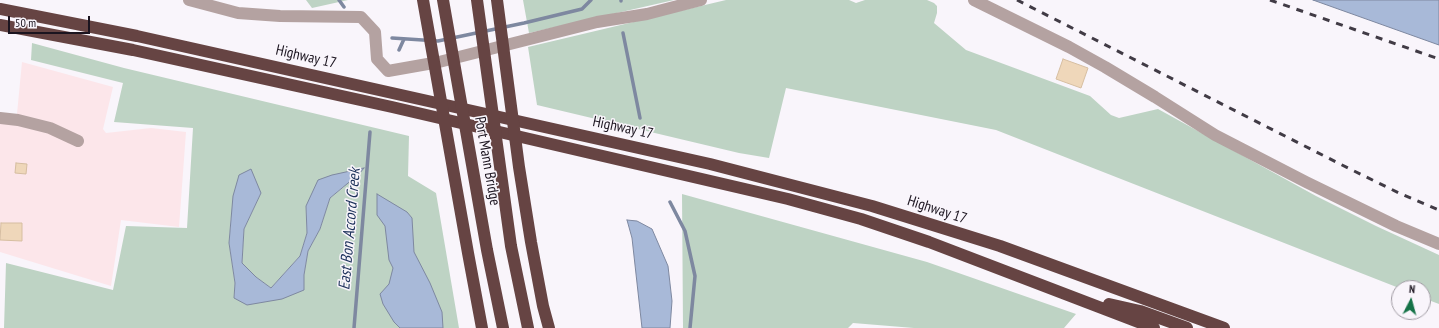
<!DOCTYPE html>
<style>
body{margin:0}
#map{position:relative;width:1439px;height:328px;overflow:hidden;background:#f9f5fb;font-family:"PT Sans Narrow",sans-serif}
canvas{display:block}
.north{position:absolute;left:1391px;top:280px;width:40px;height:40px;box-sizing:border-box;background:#f9f5fb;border:1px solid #a09ba3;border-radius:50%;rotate:6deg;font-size:11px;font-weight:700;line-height:16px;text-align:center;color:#1b141f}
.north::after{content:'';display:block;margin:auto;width:14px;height:18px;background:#157247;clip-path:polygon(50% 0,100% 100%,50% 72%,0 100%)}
.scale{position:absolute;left:8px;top:16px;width:82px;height:18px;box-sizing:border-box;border:2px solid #1b141f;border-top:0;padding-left:5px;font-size:12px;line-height:14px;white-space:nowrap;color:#1b141f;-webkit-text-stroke:3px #f9f5fb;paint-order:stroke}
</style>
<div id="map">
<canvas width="1439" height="328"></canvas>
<div class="north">N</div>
<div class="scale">50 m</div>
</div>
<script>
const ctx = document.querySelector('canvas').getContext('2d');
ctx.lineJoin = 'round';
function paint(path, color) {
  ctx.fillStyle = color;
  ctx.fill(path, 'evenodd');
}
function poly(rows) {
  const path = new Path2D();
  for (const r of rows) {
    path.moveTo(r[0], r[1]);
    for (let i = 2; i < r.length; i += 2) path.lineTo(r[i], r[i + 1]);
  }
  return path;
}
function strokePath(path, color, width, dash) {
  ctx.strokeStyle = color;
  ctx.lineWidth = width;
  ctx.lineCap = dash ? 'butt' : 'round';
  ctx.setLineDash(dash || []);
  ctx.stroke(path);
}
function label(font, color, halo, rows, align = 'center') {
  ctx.font = font + ' "PT Sans Narrow",sans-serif';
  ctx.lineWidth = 3;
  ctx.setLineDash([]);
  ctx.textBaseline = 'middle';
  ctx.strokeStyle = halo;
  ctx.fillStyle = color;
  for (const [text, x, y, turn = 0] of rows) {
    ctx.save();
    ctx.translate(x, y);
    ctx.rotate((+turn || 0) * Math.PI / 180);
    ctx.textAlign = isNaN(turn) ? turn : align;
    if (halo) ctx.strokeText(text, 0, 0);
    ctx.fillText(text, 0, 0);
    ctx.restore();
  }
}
paint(poly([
 [22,62,113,87,103,129,106,133,151,128,186,132,179,227,121,220,111,286,0,252,0,123,16,124]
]), '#fce6ea');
paint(poly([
 [306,0,348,0,312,8],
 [523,0,674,0,529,33],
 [726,0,849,0,856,3,865,0,927,0,934,3,937,6,937,13,934,23,966,50,1090,96,1111,115,1119,118,1158,109,1316,196,1376,226,1439,255,1439,304,1423,298,1423,288,1399,288,996,130,786,88,769,158,739,153,537,105,528,47],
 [32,43,124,68,409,136,408,176,436,193,459,328,4,328,6,263,113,290,126,226,187,228,193,128,114,122,123,83,31,60],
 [345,186,330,198,320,229,308,251,304,275,304,290,234,298,235,283,229,243,231,218,261,193,244,229,242,263,256,277,271,288,300,256,307,233,306,206],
 [682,194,927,262,1076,314,1064,328,914,328,853,323,848,328,683,328]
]), '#bed3c4');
const water = poly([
 [1313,0,1439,0,1439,45,1313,0],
 [364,168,359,174,330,198,320,229,308,251,304,275,304,290,282,299,247,305,234,298,235,283,229,243,233,196,239,175,251,169,261,193,244,229,242,263,256,277,271,288,300,256,307,233,306,206,318,180,332,175,364,168],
 [377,194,407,212,412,218,414,252,430,283,442,312,443,328,400,328,394,322,383,304,380,294,389,284,393,268,389,260,385,226,377,215,377,194],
 [627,220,637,221,652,229,668,266,672,301,670,328,642,328,632,238,627,220]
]);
paint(water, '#a8b9d8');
strokePath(water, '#7e88a0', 1);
strokePath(poly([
 [339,0,344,7],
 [621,0,621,1],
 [623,33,640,118],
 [392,38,438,41,524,23,582,9,591,0],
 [399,50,404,39],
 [670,202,685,231,695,276,690,328],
 [354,328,370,132]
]), '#7e88a0', 3.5);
const building = poly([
 [1063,59,1088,68,1081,88,1056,79,1063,59],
 [16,163,27,164,26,174,15,173,16,163],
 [1,223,22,223,22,241,0,240,1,223]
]);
paint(building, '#efd7ba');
strokePath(building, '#d6bea1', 1);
strokePath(poly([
 [189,0,238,13,280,16,361,17,375,32,377,59,388,71,439,62,597,22,647,14,701,0],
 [974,0,1069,47,1105,67,1155,97,1215,135,1306,182,1396,226,1439,244],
 [0,118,18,120,50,128,78,141]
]), '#b4a2a1', 12);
strokePath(poly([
 [0,9,137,36,710,164,872,206,1000,246,1224,328],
 [0,25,133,50,392,107,788,199,861,219,929,242,1154,328],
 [1109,304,1140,311,1187,328]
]), '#664443', 12);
strokePath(poly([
 [1017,0,1348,168,1399,193,1439,210],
 [1270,0,1439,59]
]), '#413b45', 3, [7, 7]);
strokePath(poly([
 [423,0,468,253,482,328],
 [443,0,487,250,503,328],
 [477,0,511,246,528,328],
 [497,0,519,167,531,242,543,306,549,328]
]), '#664443', 12);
label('15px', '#1b141f', '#f9f5fb', [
 ["Highway 17",306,57,13],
 ["Highway 17",623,128,12],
 ["Port Mann Bridge",487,161,80],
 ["Highway 17",937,210,18]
]);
label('italic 16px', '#1c315a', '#f9f5fb', [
 ["East Bon Accord Creek",350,229,-85]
]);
</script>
